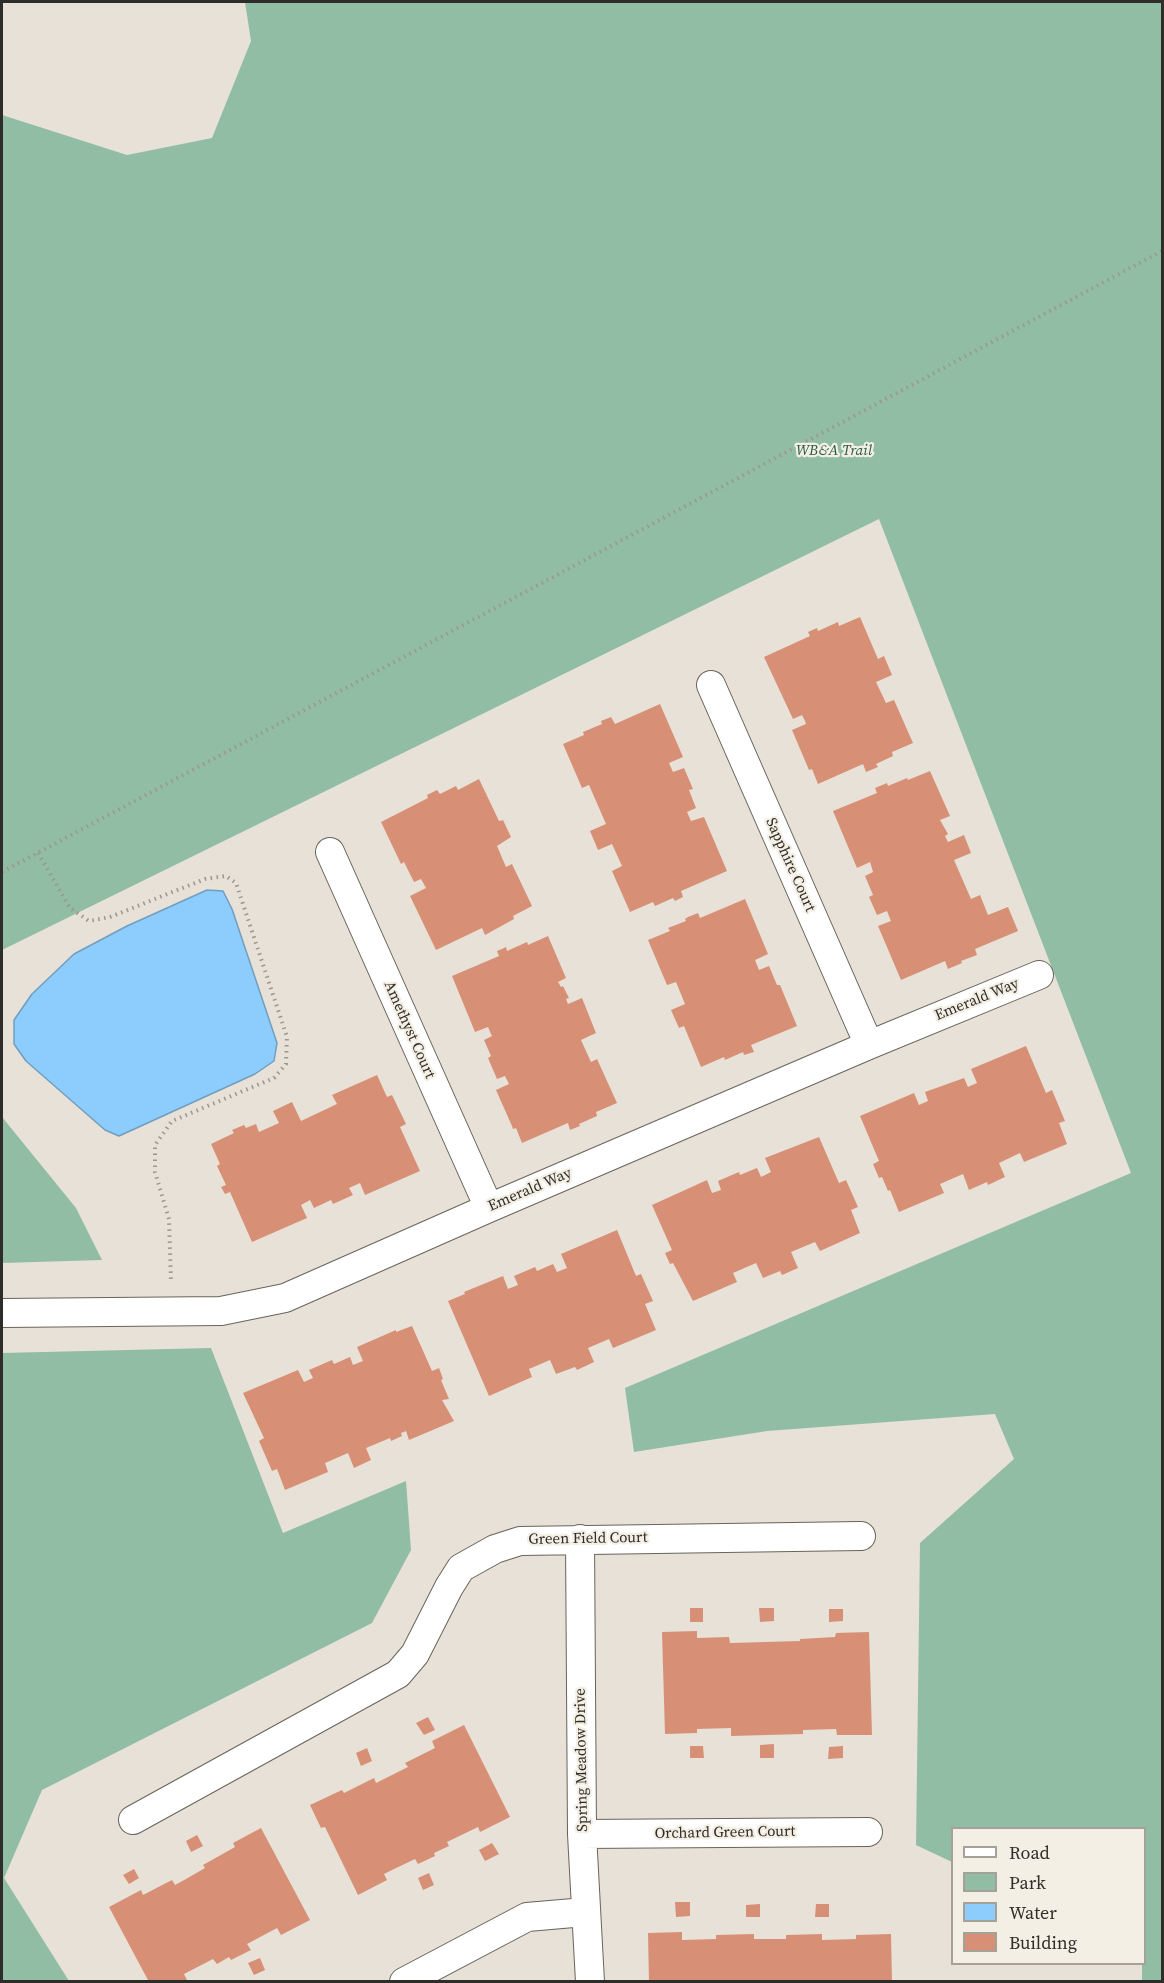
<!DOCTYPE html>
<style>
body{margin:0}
#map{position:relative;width:1164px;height:1983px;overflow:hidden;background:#e7e1d7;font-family:"Source Serif 4",serif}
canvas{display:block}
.frame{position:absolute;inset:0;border:3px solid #2f2d29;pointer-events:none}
.legend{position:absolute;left:951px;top:1827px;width:195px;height:138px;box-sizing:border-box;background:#f4efe4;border:2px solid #a5a199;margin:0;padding:8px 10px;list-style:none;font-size:18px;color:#2f2d29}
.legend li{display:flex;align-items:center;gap:12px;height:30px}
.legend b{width:30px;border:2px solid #a5a199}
</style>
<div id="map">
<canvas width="1164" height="1983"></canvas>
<div class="frame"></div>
<ul class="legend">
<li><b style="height:8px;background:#fff"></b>Road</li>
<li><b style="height:16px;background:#91bda4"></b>Park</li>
<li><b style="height:16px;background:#8dcdfe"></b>Water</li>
<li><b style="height:16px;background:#d79076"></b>Building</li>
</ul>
</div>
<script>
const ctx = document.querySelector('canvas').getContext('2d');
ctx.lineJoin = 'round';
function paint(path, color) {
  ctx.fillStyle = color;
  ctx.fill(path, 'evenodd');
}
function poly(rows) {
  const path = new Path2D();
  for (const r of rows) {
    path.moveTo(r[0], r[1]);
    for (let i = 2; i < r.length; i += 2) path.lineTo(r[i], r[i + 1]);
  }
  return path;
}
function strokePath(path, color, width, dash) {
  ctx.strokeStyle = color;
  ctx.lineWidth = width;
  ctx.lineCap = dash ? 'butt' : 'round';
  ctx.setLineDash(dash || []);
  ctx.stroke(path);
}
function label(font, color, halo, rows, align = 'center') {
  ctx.font = font + ' "Source Serif 4",serif';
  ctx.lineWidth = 4.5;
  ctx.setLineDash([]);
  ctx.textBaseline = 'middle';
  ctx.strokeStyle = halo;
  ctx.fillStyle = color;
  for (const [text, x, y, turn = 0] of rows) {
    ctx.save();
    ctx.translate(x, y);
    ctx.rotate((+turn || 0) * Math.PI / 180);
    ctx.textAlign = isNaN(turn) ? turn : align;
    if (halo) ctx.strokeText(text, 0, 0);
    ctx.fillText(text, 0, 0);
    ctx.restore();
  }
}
paint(poly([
 [245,2,1162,2,1162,1981,1142,1981,1142,1964,1144,1964,1144,1828,952,1828,952,1862,916,1845,920,1543,1014,1459,995,1414,767,1431,634,1452,625,1388,1131,1173,879,519,2,950,2,115,127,155,212,138,251,41],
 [2,1117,76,1208,102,1260,2,1263],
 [211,1348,283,1533,406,1481,411,1550,372,1623,42,1790,4,1878,69,1981,2,1981,2,1353]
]), '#91bda4');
const water = poly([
 [207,890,223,891,232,909,277,1043,274,1061,255,1074,119,1136,105,1130,26,1061,14,1044,14,1020,32,994,74,954,127,926,207,890]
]);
paint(water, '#8dcdfe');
strokePath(water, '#719dbe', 1.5);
paint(poly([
 [860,617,878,659,884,656,892,675,876,682,886,703,894,700,913,743,892,752,893,756,876,764,878,767,866,772,863,764,818,784,812,769,809,770,792,730,806,724,805,721,802,715,793,719,764,657,810,636,808,632,817,628,818,631,838,622,839,626],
 [660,704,683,757,669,763,673,772,684,768,693,789,689,790,696,808,687,812,691,821,704,817,727,871,681,891,683,897,675,901,673,898,655,906,653,902,630,912,612,871,622,866,612,844,598,850,590,831,606,824,589,785,582,788,563,744,584,735,583,732,602,724,601,721,611,717,615,724],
 [930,771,950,816,940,820,948,834,945,836,948,842,964,835,971,853,954,860,971,899,980,895,988,915,1008,907,1018,931,975,949,977,955,961,961,962,963,948,969,945,961,901,980,878,926,891,921,887,911,877,915,869,897,873,895,865,876,873,872,871,865,870,862,857,868,833,811,877,793,875,788,887,783,888,786,907,778,908,780],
 [479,779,499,821,503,820,511,837,497,846,506,867,512,864,532,906,513,916,514,919,485,935,482,928,436,950,410,896,426,888,421,879,414,882,404,862,401,864,381,822,428,798,427,795,437,790,440,794,456,786,458,790],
 [745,899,768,954,755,960,759,970,769,966,777,985,780,985,797,1026,751,1045,754,1052,744,1055,743,1052,725,1060,724,1057,701,1067,684,1026,679,1028,671,1010,685,1004,676,982,667,985,648,940,670,931,668,928,686,921,685,919,688,917,698,913,700,918],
 [548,936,566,978,558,982,561,987,563,986,569,998,566,999,568,1004,582,998,596,1033,581,1040,591,1062,597,1059,617,1103,596,1112,597,1116,579,1124,580,1126,570,1130,568,1123,522,1143,516,1128,513,1129,512,1126,496,1090,509,1084,505,1076,497,1079,488,1058,491,1056,484,1040,492,1036,491,1034,488,1027,475,1032,452,976,499,956,497,951,502,949,506,947,507,951,527,942,528,945],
 [1026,1046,1046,1093,1052,1090,1065,1121,1059,1123,1067,1144,1024,1162,1020,1153,999,1163,1005,1177,988,1185,987,1182,969,1190,963,1174,940,1184,944,1193,899,1212,890,1190,888,1191,882,1177,879,1178,873,1164,879,1161,860,1116,914,1093,919,1105,928,1101,925,1092,964,1078,968,1087,970,1086,977,1083,971,1069],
 [377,1075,387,1097,392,1095,406,1124,400,1127,420,1171,365,1195,360,1183,349,1188,353,1195,333,1204,331,1200,314,1208,310,1200,301,1205,307,1218,252,1242,230,1192,225,1194,221,1187,226,1185,217,1166,220,1164,211,1144,234,1133,232,1130,244,1125,246,1128,256,1124,259,1132,279,1123,273,1111,292,1102,301,1121,337,1104,332,1095],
 [819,1137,839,1183,846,1180,858,1207,851,1210,860,1233,820,1251,815,1242,791,1252,798,1268,782,1275,780,1271,763,1278,756,1263,733,1273,737,1282,693,1301,673,1263,670,1264,665,1253,672,1250,652,1205,707,1180,712,1193,721,1190,718,1181,739,1172,740,1175,757,1168,761,1177,771,1172,765,1158],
 [617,1230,636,1276,641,1274,653,1301,645,1304,656,1330,613,1348,609,1339,588,1348,594,1362,577,1370,575,1367,556,1374,550,1360,529,1369,532,1377,489,1396,448,1301,465,1294,464,1292,503,1276,508,1289,518,1285,514,1276,535,1267,537,1271,553,1264,557,1272,567,1268,561,1254],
 [412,1326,432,1371,439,1368,443,1379,441,1380,449,1399,442,1400,454,1421,409,1440,406,1431,401,1433,402,1436,391,1441,390,1438,366,1448,371,1460,354,1468,348,1453,325,1463,328,1472,285,1490,277,1469,272,1471,259,1441,264,1438,243,1393,298,1370,304,1382,313,1378,309,1370,332,1360,334,1364,350,1357,353,1365,363,1361,357,1347,396,1330,396,1332],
 [690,1608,703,1608,703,1622,690,1622],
 [759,1608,774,1608,774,1621,760,1622],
 [829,1609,843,1609,843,1621,829,1622],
 [697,1631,697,1638,729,1637,730,1643,800,1641,800,1639,835,1637,836,1633,869,1632,872,1735,837,1735,836,1729,803,1730,803,1734,731,1736,731,1728,697,1729,697,1733,665,1734,662,1632],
 [428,1717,435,1730,424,1735,416,1723],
 [464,1725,510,1817,480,1832,478,1827,447,1842,449,1846,434,1853,435,1856,418,1864,415,1859,390,1871,384,1874,387,1880,358,1895,325,1827,321,1828,310,1805,342,1790,344,1793,374,1778,376,1783,408,1767,405,1763,435,1748,432,1741],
 [774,1744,774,1758,760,1758,760,1745],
 [690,1746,703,1746,704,1758,690,1758],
 [843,1746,843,1758,828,1759,829,1747],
 [367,1748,372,1761,361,1766,356,1753],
 [261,1828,310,1920,281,1935,277,1928,247,1944,251,1950,231,1960,229,1957,217,1964,213,1959,184,1974,187,1980,185,1982,149,1982,109,1907,141,1890,143,1895,172,1880,175,1885,186,1879,205,1868,203,1865,235,1847,233,1843],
 [197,1835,203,1846,191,1852,186,1841],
 [492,1843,499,1854,485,1861,479,1850],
 [134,1869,139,1878,129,1884,123,1875],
 [429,1873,434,1885,423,1890,418,1878],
 [675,1902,690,1902,690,1916,676,1917],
 [760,1904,760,1917,746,1917,746,1905],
 [816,1904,829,1904,829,1917,815,1917],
 [682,1932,682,1940,716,1939,716,1935,754,1934,754,1939,786,1939,786,1935,822,1934,822,1940,856,1939,856,1935,891,1934,892,1982,649,1982,648,1933],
 [260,1958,265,1970,254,1975,248,1963]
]), '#d79076');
const minor = poly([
 [711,685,869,1045],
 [330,852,489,1208],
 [2,1313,221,1311,285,1298,489,1208,869,1045,1039,975],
 [580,1539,582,1834,590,1982],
 [133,1820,398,1674,415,1654,449,1587,461,1568,495,1549,520,1541,861,1536],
 [582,1834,868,1832],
 [404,1982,527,1917,585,1912]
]);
strokePath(minor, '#69645b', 30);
strokePath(poly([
 [38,853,70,908,89,921,110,917,205,879,226,876,236,883,287,1037,286,1064,274,1078,172,1121,155,1145,155,1172,169,1219,171,1281],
 [2,872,1162,251]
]), '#9b978f', 4, [1.5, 4.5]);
strokePath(minor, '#fff', 28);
label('italic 15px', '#255d42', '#f4efe4', [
 ["WB&A Trail",834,451]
]);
label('15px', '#2f2d29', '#f4efe4', [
 ["Sapphire Court",790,865,66],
 ["Emerald Way",977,1000,-22],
 ["Amethyst Court",409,1030,66],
 ["Emerald Way",530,1190,-23],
 ["Green Field Court",588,1539,-1],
 ["Spring Meadow Drive",582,1760,-91],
 ["Orchard Green Court",725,1833,-1]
]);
</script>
